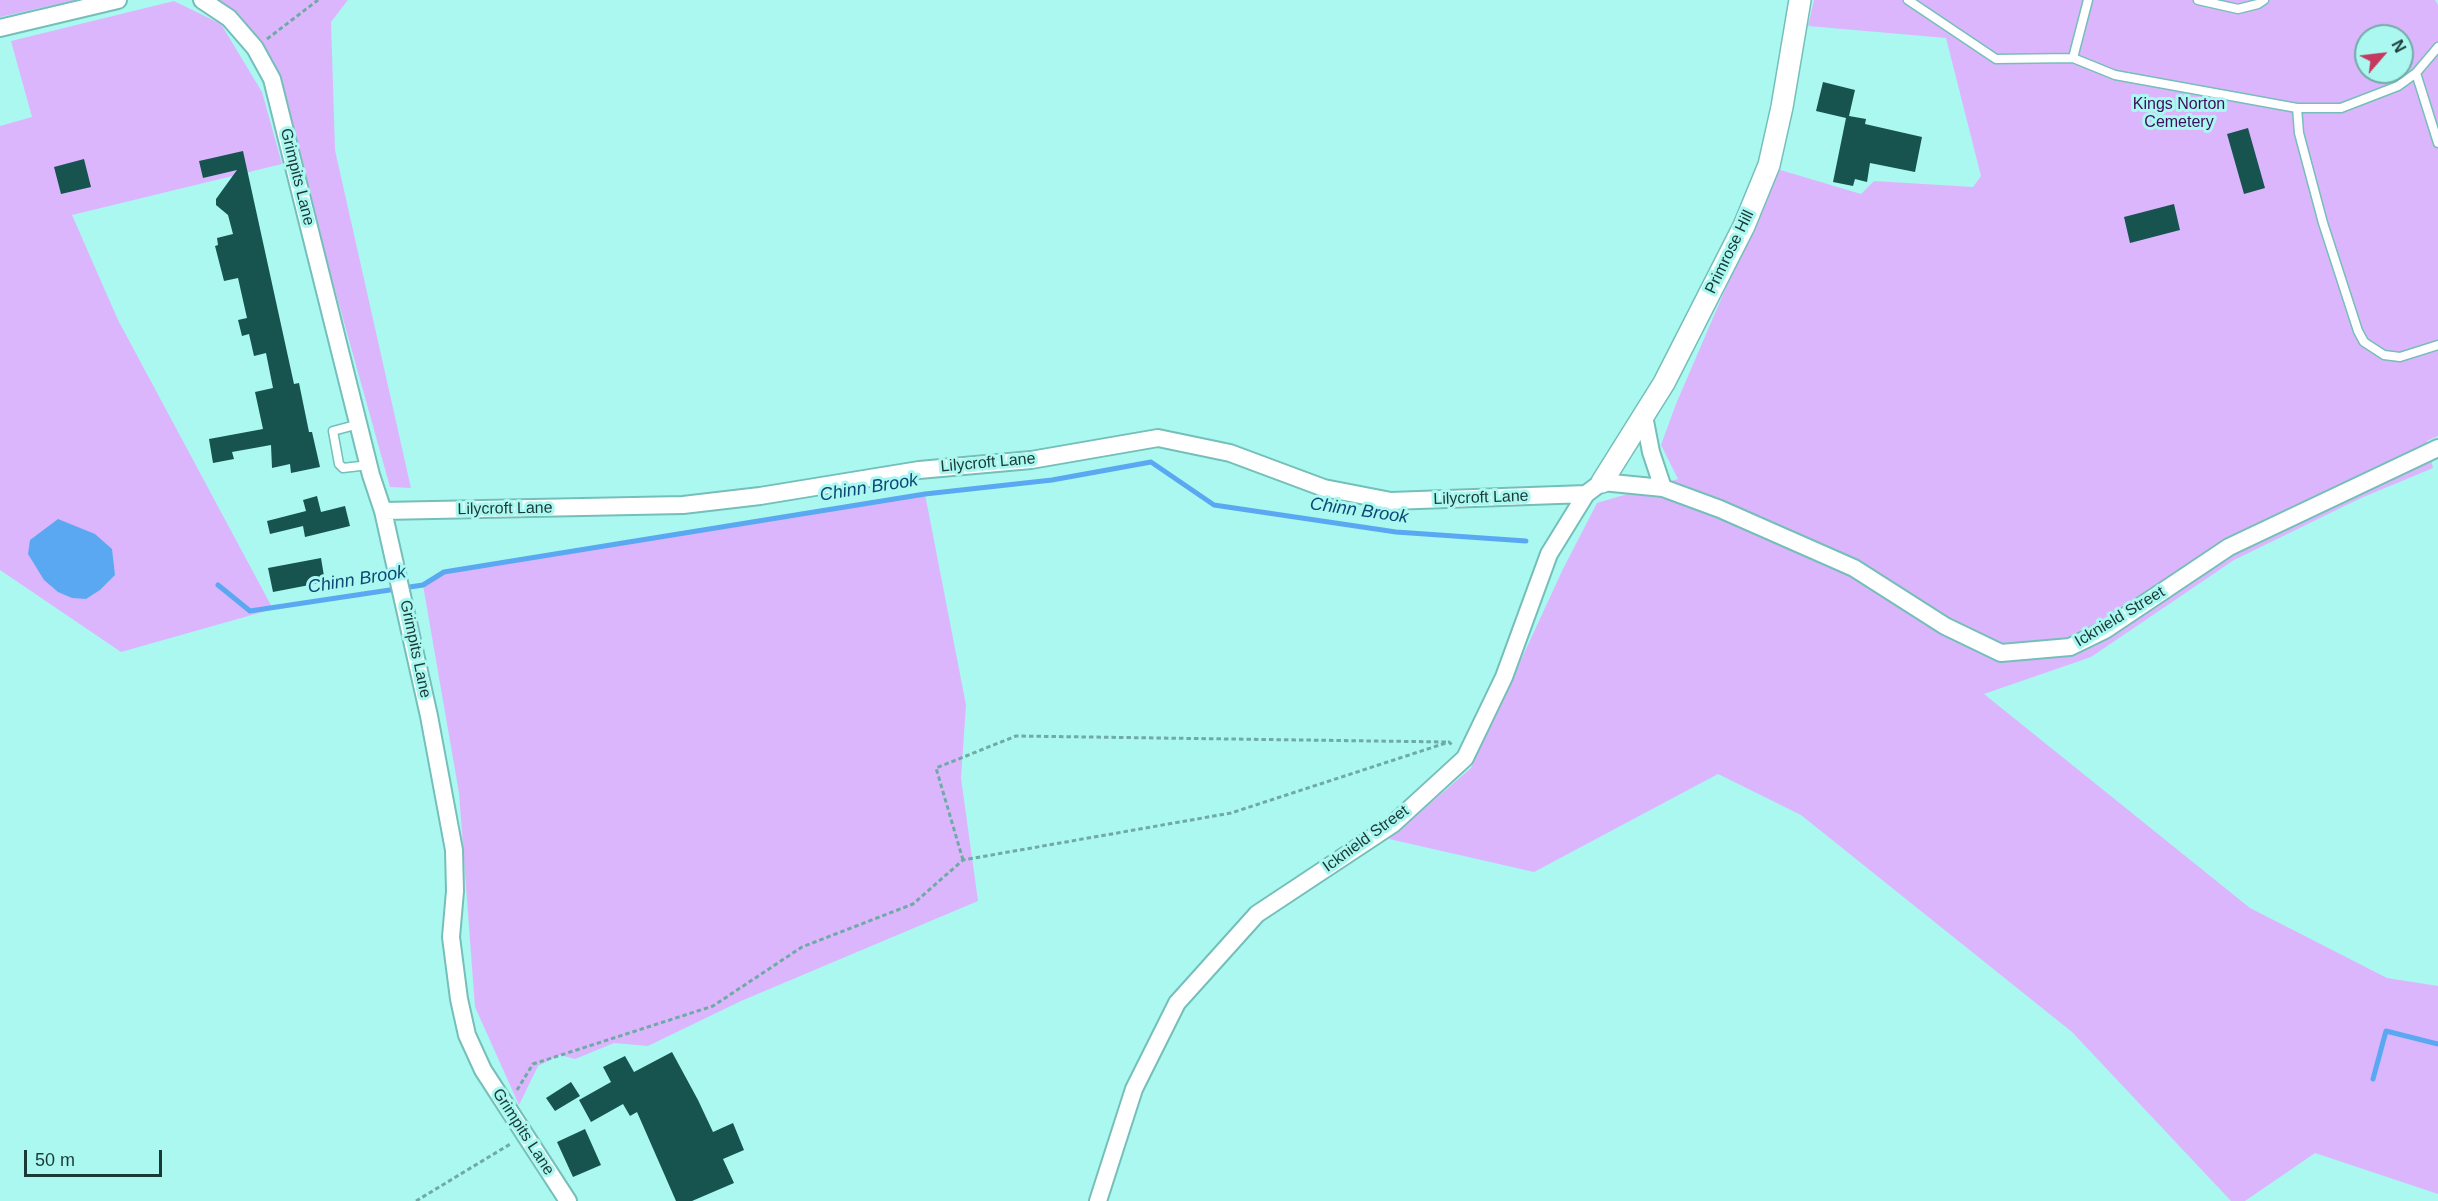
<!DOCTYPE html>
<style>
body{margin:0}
#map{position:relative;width:2438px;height:1201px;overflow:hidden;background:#abf8f1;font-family:Helvetica,sans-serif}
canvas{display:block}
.north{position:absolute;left:2354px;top:24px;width:60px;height:60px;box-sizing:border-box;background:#abf8f1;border:2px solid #71aca7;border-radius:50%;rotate:62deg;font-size:16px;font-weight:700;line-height:24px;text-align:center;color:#1a3a38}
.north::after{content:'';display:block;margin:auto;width:21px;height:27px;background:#c7385f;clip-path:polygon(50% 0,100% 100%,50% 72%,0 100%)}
.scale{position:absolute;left:24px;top:1150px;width:138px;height:27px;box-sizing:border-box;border:3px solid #1a3a38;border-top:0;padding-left:8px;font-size:18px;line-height:21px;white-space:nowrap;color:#1a3a38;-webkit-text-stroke:4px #abf8f1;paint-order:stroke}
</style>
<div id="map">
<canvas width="2438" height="1201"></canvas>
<div class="north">N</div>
<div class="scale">50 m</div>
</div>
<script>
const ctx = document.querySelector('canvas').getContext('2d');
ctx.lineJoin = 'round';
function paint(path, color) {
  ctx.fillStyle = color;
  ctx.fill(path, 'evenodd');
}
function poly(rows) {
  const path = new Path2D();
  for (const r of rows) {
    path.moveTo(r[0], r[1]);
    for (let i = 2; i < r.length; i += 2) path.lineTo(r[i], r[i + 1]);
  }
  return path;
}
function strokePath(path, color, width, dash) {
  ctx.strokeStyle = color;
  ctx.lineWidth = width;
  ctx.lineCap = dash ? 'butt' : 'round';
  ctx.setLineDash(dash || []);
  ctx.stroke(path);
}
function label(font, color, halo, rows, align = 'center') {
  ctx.font = font + ' Helvetica,sans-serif';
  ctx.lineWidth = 6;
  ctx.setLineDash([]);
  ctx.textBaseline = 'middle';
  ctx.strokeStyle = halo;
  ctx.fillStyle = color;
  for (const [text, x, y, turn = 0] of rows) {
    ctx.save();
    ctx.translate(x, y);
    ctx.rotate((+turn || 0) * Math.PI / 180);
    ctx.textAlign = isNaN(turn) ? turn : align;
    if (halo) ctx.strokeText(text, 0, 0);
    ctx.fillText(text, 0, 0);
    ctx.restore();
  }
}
paint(poly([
 [0,0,76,0,0,17],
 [220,0,348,0,331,22,335,150,411,488,390,487,270,57],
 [1814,0,2435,0,2438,5,2438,436,2427,441,2433,468,2361,498,2234,560,2091,657,1984,694,2250,908,2387,978,2438,986,2438,1194,2315,1153,2245,1201,2231,1201,2072,1032,1801,815,1718,774,1534,872,1389,839,1471,768,1563,569,1597,503,1678,479,1661,445,1676,404,1777,169,1861,194,1874,181,1973,187,1981,176,1946,38,1808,26],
 [2366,36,2402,36,2402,72,2366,72],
 [174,1,221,24,262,92,282,164,72,215,118,320,273,609,121,652,0,570,0,126,32,117,11,41],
 [925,494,966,705,961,778,978,901,741,1001,648,1046,614,1043,575,1059,560,1055,538,1066,519,1105,475,1007,459,793,423,585,444,572]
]), '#dcb6fd');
paint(poly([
 [58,519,95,534,112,549,115,575,100,590,86,599,72,598,58,592,44,580,28,554,30,540]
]), '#5ba8f2');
strokePath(poly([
 [218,585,250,611,423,585,444,572,925,494,1052,480,1151,462,1214,505,1396,532,1526,541],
 [2373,1079,2386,1031,2438,1044]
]), '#5ba8f2', 5);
paint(poly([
 [1823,82,1855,90,1849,116,1866,119,1865,124,1922,137,1915,172,1870,163,1867,182,1855,179,1853,186,1833,182,1846,118,1816,111],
 [2248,128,2265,188,2244,194,2227,134],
 [243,151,294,384,299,383,309,432,312,432,320,467,291,473,290,464,272,468,271,445,232,452,234,459,213,463,209,439,263,429,255,392,273,388,266,353,254,356,249,334,242,336,238,320,247,318,238,278,224,281,215,246,218,245,217,238,233,234,228,215,216,205,216,199,237,170,203,178,199,161],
 [84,159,91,187,61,194,54,167],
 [2174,204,2180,230,2130,243,2124,217],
 [317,496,321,512,345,506,350,526,305,537,303,526,270,534,267,521,306,511,303,500],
 [321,558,325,582,273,592,268,568],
 [672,1052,698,1100,713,1132,733,1123,744,1150,723,1159,734,1183,692,1201,676,1201,637,1112,630,1116,623,1104,591,1122,579,1100,611,1082,603,1067,625,1056,634,1072],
 [571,1082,580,1096,555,1111,546,1098],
 [585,1129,601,1165,573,1177,557,1142]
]), '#17534f');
const service = poly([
 [1908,0,1996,59,2073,58,2115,75,2297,108,2341,108,2398,86,2416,73,2438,47],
 [2198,0,2238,9,2258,4,2264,0],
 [2073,58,2088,0],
 [2416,73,2438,143],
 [2297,108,2299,133,2323,223,2358,331,2364,342,2384,355,2400,357,2438,345],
 [359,424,333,431,339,464,343,468,369,465]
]);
const minor = poly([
 [202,0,229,18,255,48,272,79,371,475,383,511,429,716,454,850,455,891,451,937,459,999,467,1035,483,1070,568,1201],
 [0,28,118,0],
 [1644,416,1651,452,1663,488],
 [383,511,683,505,760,496,919,470,1031,460,1158,438,1230,453,1324,488,1391,501,1586,494],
 [1098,1201,1134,1089,1177,1003,1257,914,1393,824,1465,758,1504,677,1549,554,1586,494,1602,482,1663,488,1720,509,1854,568,1945,626,2001,653,2070,647,2105,630,2229,547,2438,448]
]);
const tertiary = poly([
 [1602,482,1664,383,1744,226,1769,165,1782,107,1800,0]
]);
strokePath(service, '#74bfb9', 11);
strokePath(minor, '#74bfb9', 20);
strokePath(tertiary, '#74bfb9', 24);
strokePath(poly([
 [267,39,318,0],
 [963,860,936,768,1016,736,1446,742],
 [517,1090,533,1064,713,1006,802,947,913,904,963,860,1231,813,1449,742,1453,746],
 [416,1201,512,1143]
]), '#6faaa5', 3, [4.5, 3]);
strokePath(service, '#fff', 8);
strokePath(minor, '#fff', 16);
strokePath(tertiary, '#fff', 21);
label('16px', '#3f0d5b', '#abf8f1', [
 ["Kings Norton",2179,105],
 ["Cemetery",2179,123]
]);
label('16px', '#1a3a38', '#abf8f1', [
 ["Grimpits Lane",297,177,76],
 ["Primrose Hill",1730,252,-64],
 ["Lilycroft Lane",988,463,-5],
 ["Lilycroft Lane",1481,498,-2],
 ["Lilycroft Lane",505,509,-1],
 ["Icknield Street",2120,617,-31],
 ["Grimpits Lane",415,649,78],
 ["Icknield Street",1366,839,-36],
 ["Grimpits Lane",523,1132,57]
]);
label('italic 18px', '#0f4877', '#abf8f1', [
 ["Chinn Brook",869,488,-9],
 ["Chinn Brook",1359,511,8],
 ["Chinn Brook",357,580,-9]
]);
</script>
